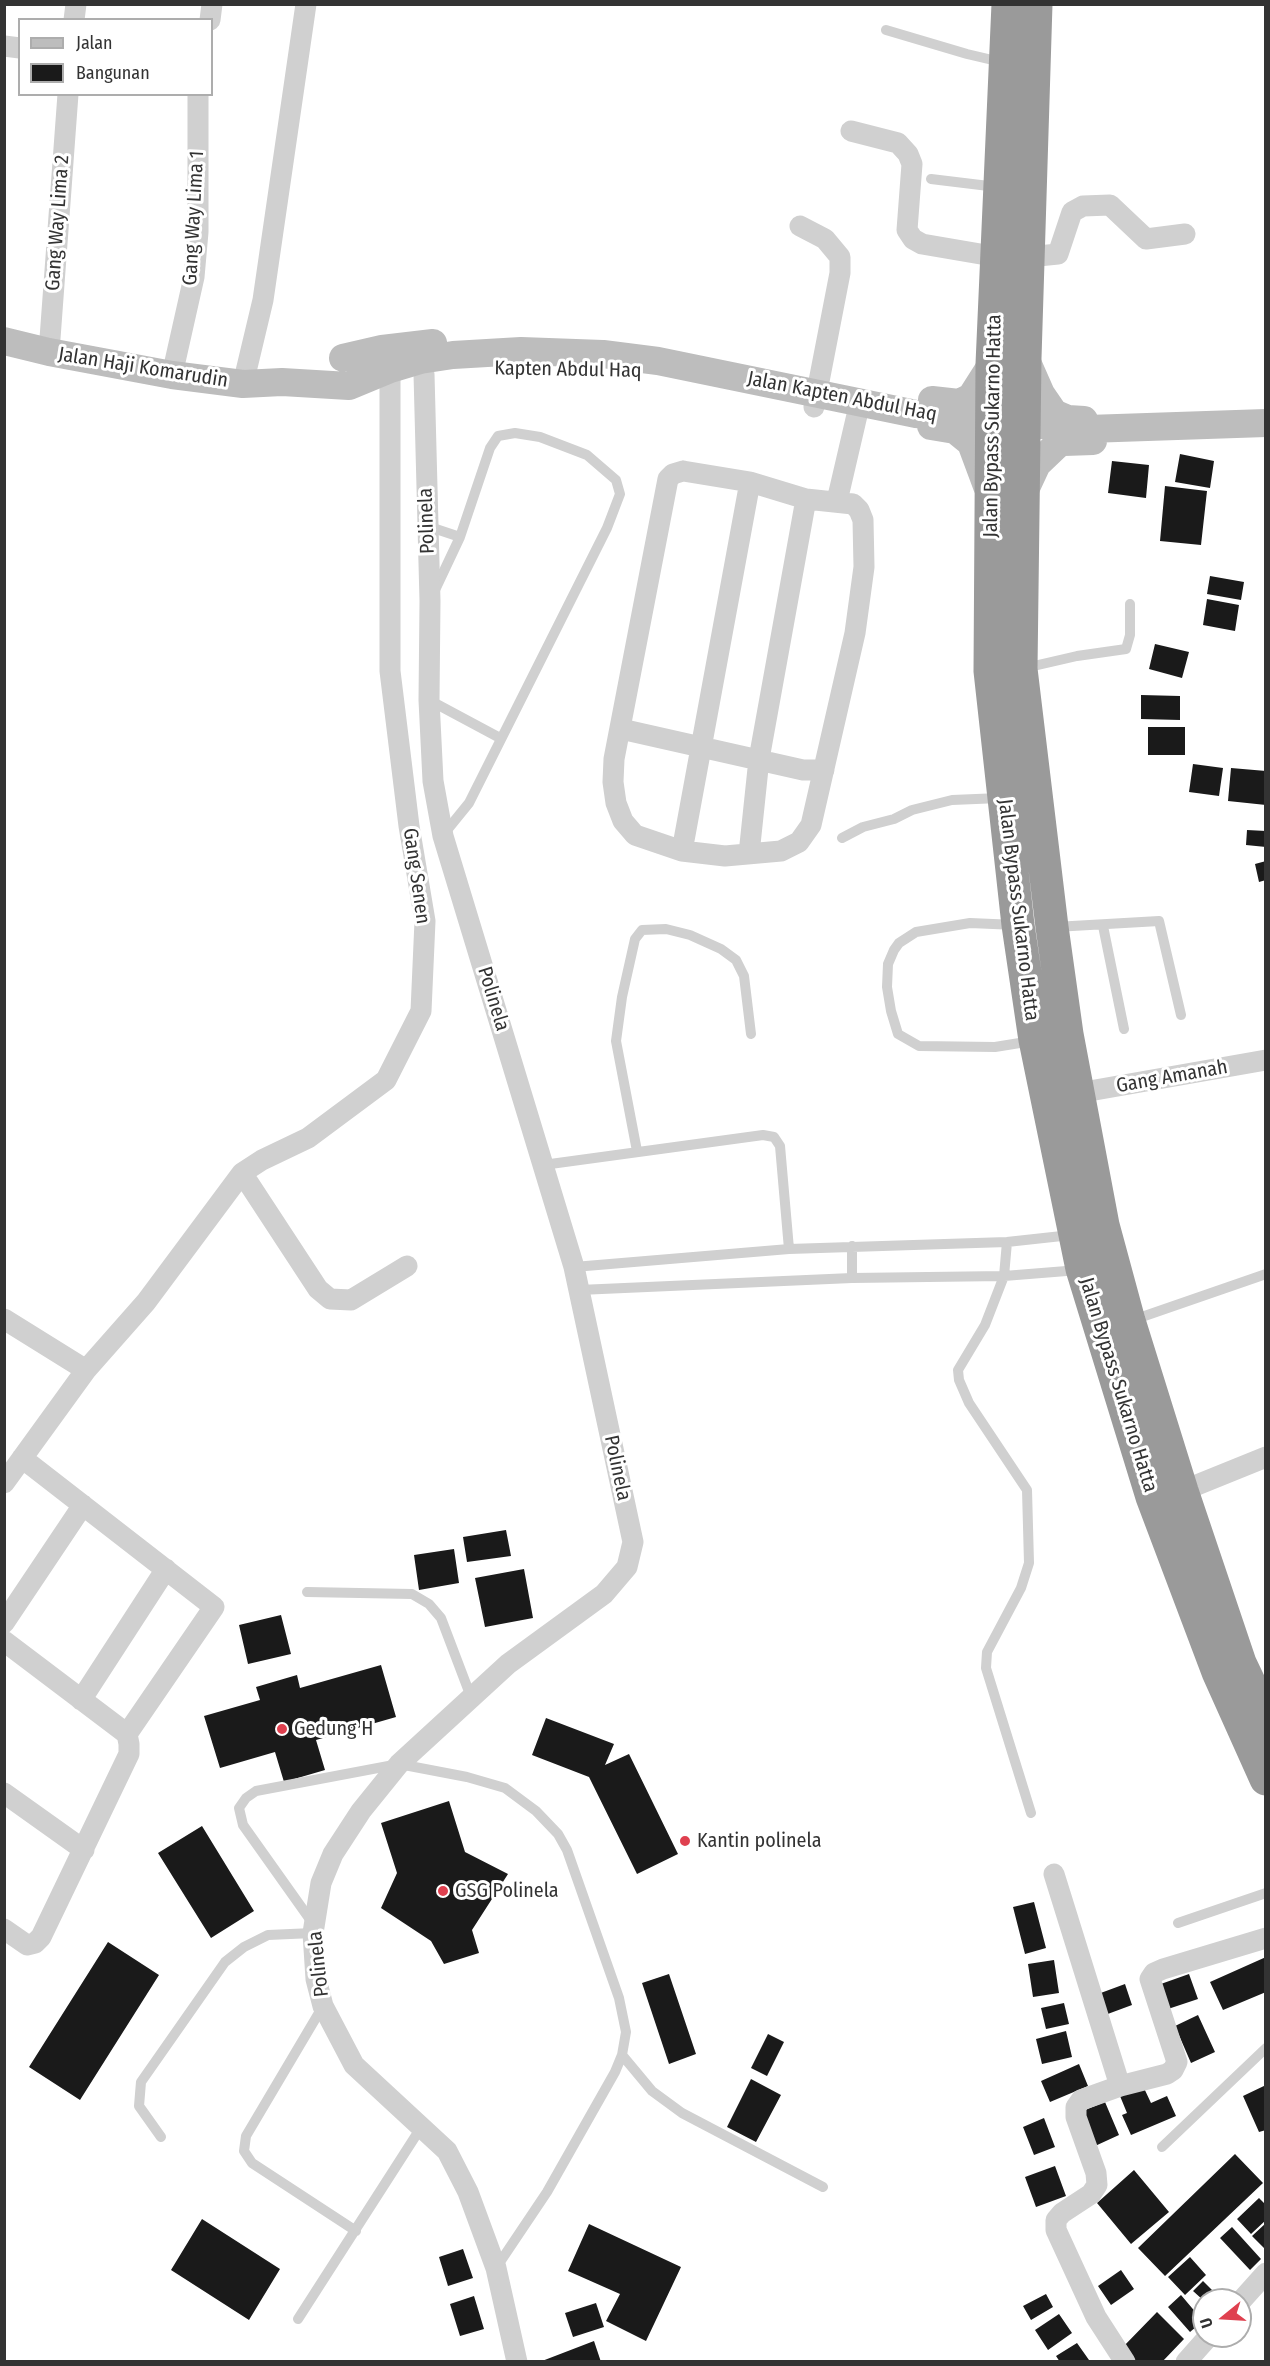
<!DOCTYPE html>
<style>
body{margin:0}
#map{position:relative;width:1270px;height:2366px;overflow:hidden;background:#fff;font-family:"Fira Sans Condensed",sans-serif}
canvas{display:block}
.frame{position:absolute;inset:0;border:6px solid #333;pointer-events:none}
.legend{position:absolute;left:18px;top:18px;width:195px;height:78px;box-sizing:border-box;background:#fff;border:2px solid #adadad;margin:0;padding:8px 10px;list-style:none;font-size:18px;color:#333}
.legend li{display:flex;align-items:center;gap:12px;height:30px}
.legend b{width:30px;border:2px solid #adadad}
.north{position:absolute;left:1192px;top:2288px;width:60px;height:60px;box-sizing:border-box;background:#fff;border:2px solid #adadad;border-radius:50%;rotate:252deg;font-size:16px;font-weight:700;line-height:24px;text-align:center;color:#333}
.north::after{content:'';display:block;margin:auto;width:21px;height:27px;background:#df404f;clip-path:polygon(50% 0,100% 100%,50% 72%,0 100%)}
</style>
<div id="map">
<canvas width="1270" height="2366"></canvas>
<div class="frame"></div>
<ul class="legend">
<li><b style="height:8px;background:#bdbdbd"></b>Jalan</li>
<li><b style="height:16px;background:#1a1a1a"></b>Bangunan</li>
</ul>
<div class="north">U</div>
</div>
<script>
const ctx = document.querySelector('canvas').getContext('2d');
ctx.lineJoin = 'round';
function paint(path, color) {
  ctx.fillStyle = color;
  ctx.fill(path, 'evenodd');
}
function poly(rows) {
  const path = new Path2D();
  for (const r of rows) {
    path.moveTo(r[0], r[1]);
    for (let i = 2; i < r.length; i += 2) path.lineTo(r[i], r[i + 1]);
  }
  return path;
}
function strokePath(path, color, width, dash) {
  ctx.strokeStyle = color;
  ctx.lineWidth = width;
  ctx.lineCap = dash ? 'butt' : 'round';
  ctx.setLineDash(dash || []);
  ctx.stroke(path);
}
function label(font, color, halo, rows, align = 'center') {
  ctx.font = font + ' "Fira Sans Condensed",sans-serif';
  ctx.lineWidth = 6;
  ctx.setLineDash([]);
  ctx.textBaseline = 'middle';
  ctx.strokeStyle = halo;
  ctx.fillStyle = color;
  for (const [text, x, y, turn = 0] of rows) {
    ctx.save();
    ctx.translate(x, y);
    ctx.rotate((+turn || 0) * Math.PI / 180);
    ctx.textAlign = isNaN(turn) ? turn : align;
    if (halo) ctx.strokeText(text, 0, 0);
    ctx.fillText(text, 0, 0);
    ctx.restore();
  }
}
paint(poly([
 [1180,454,1214,461,1210,488,1175,482],
 [1112,461,1149,465,1146,498,1108,493],
 [1165,486,1207,491,1201,545,1160,541],
 [1210,576,1244,582,1241,600,1207,594],
 [1207,599,1239,605,1235,631,1203,625],
 [1155,644,1189,652,1182,678,1149,669],
 [1141,695,1180,696,1180,720,1141,719],
 [1148,727,1185,727,1185,755,1148,755],
 [1193,764,1223,768,1219,796,1189,792],
 [1231,768,1266,771,1266,805,1228,801],
 [1247,830,1266,831,1266,847,1246,845],
 [1266,861,1266,880,1259,882,1255,864],
 [506,1530,511,1556,467,1562,463,1537],
 [454,1549,459,1583,419,1590,414,1555],
 [524,1569,533,1618,485,1627,475,1578],
 [281,1615,291,1654,248,1664,239,1625],
 [381,1665,396,1717,316,1740,325,1770,284,1782,275,1752,220,1768,204,1716,260,1700,256,1687,297,1675,300,1688],
 [546,1718,614,1744,605,1765,629,1754,678,1854,637,1874,589,1777,532,1755],
 [449,1801,465,1852,508,1874,472,1930,479,1953,444,1964,431,1941,381,1908,397,1873,381,1823],
 [202,1826,254,1911,211,1938,158,1853],
 [1034,1902,1046,1948,1025,1954,1013,1907],
 [108,1942,159,1975,80,2100,29,2067],
 [1266,1957,1266,1992,1223,2010,1210,1982],
 [1054,1960,1059,1993,1033,1997,1028,1964],
 [669,1974,696,2054,669,2064,642,1983],
 [1189,1974,1198,1999,1168,2009,1158,1985],
 [1125,1984,1132,2005,1105,2015,1098,1994],
 [1064,2003,1069,2024,1046,2029,1041,2008],
 [1198,2015,1215,2052,1191,2063,1175,2026],
 [1066,2031,1072,2057,1042,2064,1036,2039],
 [768,2034,784,2042,767,2076,751,2068],
 [1079,2064,1088,2086,1050,2102,1041,2081],
 [751,2079,781,2095,756,2142,727,2127],
 [1266,2085,1266,2130,1259,2132,1243,2096],
 [1143,2086,1151,2103,1167,2096,1176,2116,1131,2135,1122,2115,1127,2113,1120,2096],
 [1105,2102,1119,2135,1095,2146,1080,2112],
 [1044,2118,1055,2147,1034,2155,1023,2127],
 [1235,2154,1263,2183,1165,2276,1138,2248],
 [1055,2166,1066,2196,1036,2207,1025,2177],
 [1134,2170,1169,2212,1131,2244,1097,2203],
 [1259,2198,1266,2205,1266,2220,1251,2234,1237,2219],
 [202,2219,280,2269,249,2320,171,2270],
 [1266,2223,1266,2250,1252,2236],
 [589,2224,681,2267,646,2341,606,2321,620,2294,568,2271],
 [1232,2227,1261,2259,1250,2270,1220,2238],
 [463,2249,473,2278,448,2286,439,2257],
 [1190,2257,1206,2275,1185,2295,1168,2277],
 [1121,2270,1134,2289,1111,2305,1098,2286],
 [1203,2281,1219,2297,1216,2300,1203,2300,1193,2291],
 [1046,2294,1053,2307,1031,2320,1023,2306],
 [1181,2295,1203,2321,1190,2332,1168,2307],
 [474,2296,484,2329,460,2336,450,2304],
 [596,2303,604,2327,573,2337,565,2313],
 [1157,2312,1184,2339,1162,2362,1136,2362,1122,2348],
 [1059,2314,1072,2333,1048,2350,1035,2330],
 [594,2341,601,2362,542,2362,542,2361],
 [1077,2343,1089,2360,1060,2362,1056,2356]
]), '#1a1a1a');
strokePath(poly([
 [886,30,967,54,1001,62],
 [931,179,997,187],
 [427,526,460,537],
 [435,590,460,537,490,448,498,436,515,433,540,437,587,455,616,480,620,494,607,528,469,803,443,835],
 [1025,668,1077,656,1126,649,1130,635,1130,604],
 [429,700,500,738],
 [842,838,863,827,894,819,912,810,952,800,1000,798],
 [1016,925,970,923,916,932,899,943,894,950,888,964,887,987,891,1011,898,1034,919,1046,995,1047,1032,1041],
 [1103,926,1124,1029],
 [1055,927,1159,921,1181,1015],
 [637,1151,616,1041,622,997,635,939,642,930,666,929,690,935,721,949,736,960,744,976,751,1034],
 [543,1165,763,1135,774,1137,780,1146,789,1249],
 [1007,1242,1004,1276,985,1325,958,1370,959,1380,969,1403,1027,1490,1029,1563,1021,1588,987,1652,986,1668,1031,1813],
 [852,1246,852,1278],
 [574,1267,789,1249,1007,1242,1071,1235],
 [579,1290,852,1278,1004,1276,1079,1270],
 [1133,1320,1266,1274],
 [307,1592,412,1594,429,1604,441,1618,471,1697],
 [1178,1923,1266,1893],
 [314,1925,243,1825,239,1808,246,1798,256,1791,399,1764,467,1777,505,1788,536,1811,558,1834,567,1850,619,1998,626,2032,622,2055,615,2072,547,2192,496,2268],
 [323,2006,246,2136,244,2151,252,2163,356,2231],
 [622,2055,652,2091,682,2113,823,2187],
 [161,2137,139,2106,141,2082,225,1962,244,1947,268,1935,313,1933],
 [1162,2147,1266,2048],
 [298,2319,422,2126]
]), '#d0d0d0', 10);
strokePath(poly([
 [74,20,76,4],
 [210,20,212,4],
 [4,46,20,48],
 [851,131,898,143,908,154,912,164,907,230,913,239,922,244,998,257],
 [800,226,825,239,840,257,840,273,814,407],
 [1028,257,1058,254,1072,212,1083,206,1110,205,1146,239,1185,234],
 [49,352,68,94],
 [424,374,430,601,429,700,433,781,443,836,574,1267,633,1542,627,1567,604,1594,508,1664,399,1764,361,1811,333,1854,321,1883,313,1933,316,1979,323,2006,354,2065,447,2151,468,2192,496,2268,517,2362],
 [172,375,194,277,198,232,198,94],
 [243,384,263,300,306,4],
 [683,471,750,482,806,499,853,504,859,510,863,520,864,567,855,633,811,825,799,842,781,851,725,856,682,851,635,835,623,821,616,803,613,782,614,759,668,479,673,474,683,471],
 [837,501,857,415],
 [621,729,803,770,824,770],
 [682,851,750,482],
 [749,854,759,759,806,499],
 [1078,1093,1266,1060],
 [242,1173,318,1289,330,1299,351,1300,407,1266],
 [4,1319,86,1370],
 [22,1458,214,1607,127,1734],
 [4,1483,86,1370,146,1302,242,1173,262,1160,308,1138,386,1080,421,1011,425,921,409,826,390,671,390,380],
 [1182,1491,1266,1457],
 [4,1623,83,1505],
 [4,1641,127,1734,129,1744,129,1754,41,1937,35,1943,27,1945,4,1929],
 [81,1700,166,1569],
 [4,1793,84,1850],
 [1054,1874,1120,2086],
 [1240,2302,1266,2273],
 [1125,2362,1096,2317,1056,2230,1056,2220,1062,2213,1091,2194,1097,2185,1096,2173,1076,2117,1076,2107,1081,2100,1120,2086,1167,2074,1173,2070,1177,2062,1150,1979,1154,1973,1163,1969,1266,1938],
 [1186,2362,1209,2336]
]), '#d0d0d0', 21);
strokePath(poly([
 [4,341,49,352,172,375,243,384,282,382,349,386,390,369,420,360,453,355,521,351,603,354,658,361,916,414,1088,429,1266,423],
 [343,358,382,349,433,343],
 [1026,360,1041,394,1054,413,1068,419,1084,420],
 [932,400,959,403,971,397,992,364],
 [931,426,955,430,971,443,987,486],
 [1023,494,1037,464,1058,444,1064,442,1093,441]
]), '#bdbdbd', 28);
strokePath(poly([
 [1008,4,992,364,990,671,1018,925,1035,1040,1082,1269,1152,1497,1218,1672,1266,1779],
 [1036,4,1025,358,1021,669,1052,927,1067,1034,1103,1225,1129,1321,1182,1491,1240,1663,1266,1718]
]), '#9a9a9a', 33);
for (const [x, y, r, color] of [
 [282,1729,6,"#df404f"],
 [685,1841,6,"#df404f"],
 [443,1891,6,"#df404f"]
]) {
  const dot = new Path2D();
  dot.arc(x, y, r, 0, 2 * Math.PI);
  ctx.fillStyle = color;
  ctx.fill(dot);
  strokePath(dot, '#fff', 2);
}
label('20px', '#333', '#fff', [
 ["Gang Way Lima 1",194,218,-87],
 ["Gang Way Lima 2",58,223,-86],
 ["Jalan Haji Komarudin",143,368,9],
 ["Kapten Abdul Haq",568,370,1],
 ["Jalan Kapten Abdul Haq",842,397,11],
 ["Jalan Bypass Sukarno Hatta",993,426,-89],
 ["Polinela",427,521,-92],
 ["Gang Senen",416,876,82],
 ["Jalan Bypass Sukarno Hatta",1018,910,83],
 ["Polinela",493,999,73],
 ["Gang Amanah",1172,1077,-10],
 ["Jalan Bypass Sukarno Hatta",1118,1385,73],
 ["Polinela",617,1468,78],
 ["Polinela",319,1964,-96]
]);
label('20px', '#333', '#fff', [
 ["Gedung H",294,1729],
 ["Kantin polinela",697,1841],
 ["GSG Polinela",455,1891]
], 'left');
</script>
